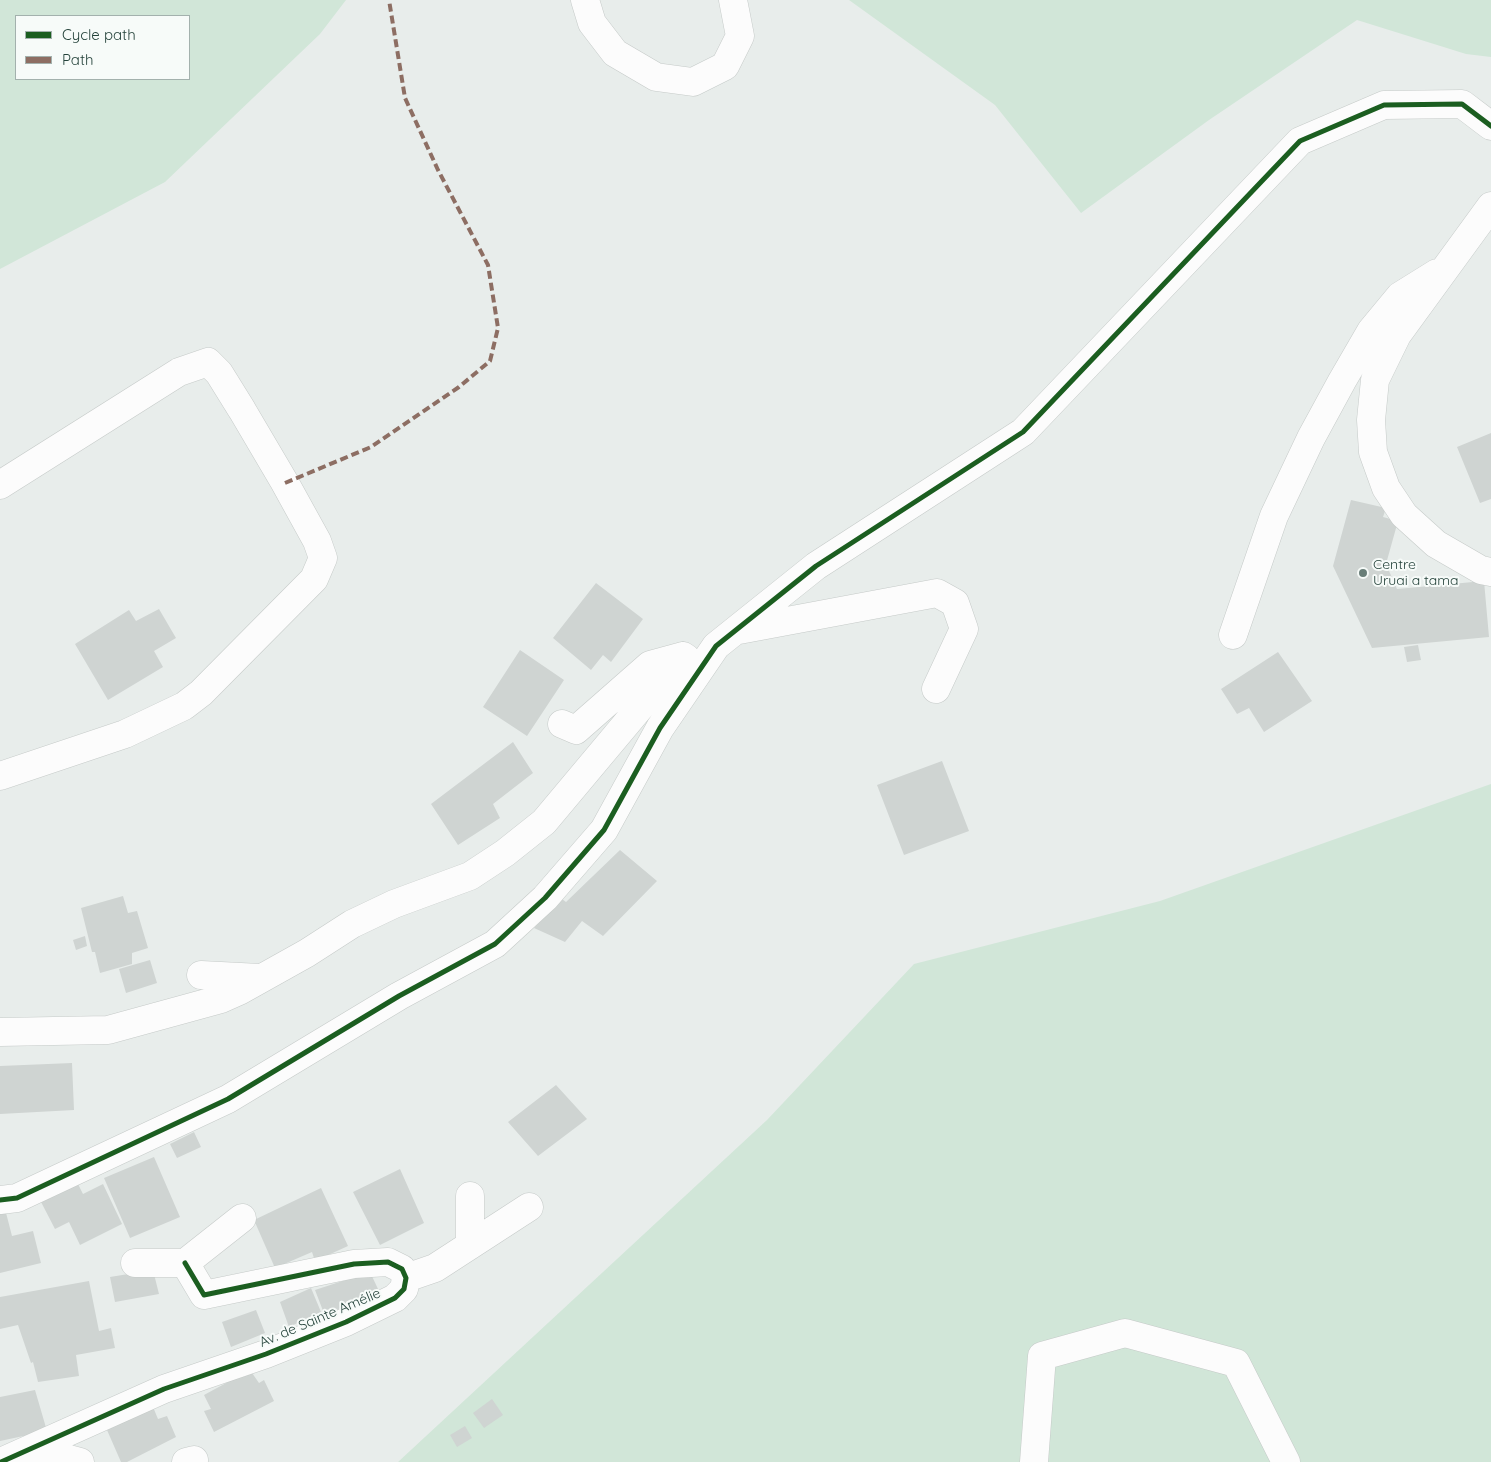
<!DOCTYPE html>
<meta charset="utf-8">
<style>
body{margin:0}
#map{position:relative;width:1491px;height:1462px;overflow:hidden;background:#e8edeb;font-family:Quicksand,sans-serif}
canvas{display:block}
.legend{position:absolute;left:15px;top:15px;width:175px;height:65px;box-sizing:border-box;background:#f7fbf9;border:1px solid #a3b1ad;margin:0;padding:6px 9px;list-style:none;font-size:15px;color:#24423a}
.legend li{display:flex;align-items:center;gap:10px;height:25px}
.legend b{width:25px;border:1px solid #a3b1ad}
</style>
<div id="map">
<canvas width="1491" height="1462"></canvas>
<ul class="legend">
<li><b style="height:6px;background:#1b5e20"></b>Cycle path</li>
<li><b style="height:6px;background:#8d6e63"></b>Path</li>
</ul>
</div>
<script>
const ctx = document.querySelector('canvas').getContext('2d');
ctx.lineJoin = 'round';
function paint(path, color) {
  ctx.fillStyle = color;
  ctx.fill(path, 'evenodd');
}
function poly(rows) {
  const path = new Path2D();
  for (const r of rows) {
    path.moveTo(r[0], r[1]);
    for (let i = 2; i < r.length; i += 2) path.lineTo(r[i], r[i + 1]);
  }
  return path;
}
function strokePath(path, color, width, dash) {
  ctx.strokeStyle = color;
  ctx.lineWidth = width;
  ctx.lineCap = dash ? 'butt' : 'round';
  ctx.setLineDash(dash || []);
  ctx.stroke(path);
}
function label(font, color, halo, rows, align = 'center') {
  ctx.font = font + ' Quicksand,sans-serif';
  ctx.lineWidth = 4;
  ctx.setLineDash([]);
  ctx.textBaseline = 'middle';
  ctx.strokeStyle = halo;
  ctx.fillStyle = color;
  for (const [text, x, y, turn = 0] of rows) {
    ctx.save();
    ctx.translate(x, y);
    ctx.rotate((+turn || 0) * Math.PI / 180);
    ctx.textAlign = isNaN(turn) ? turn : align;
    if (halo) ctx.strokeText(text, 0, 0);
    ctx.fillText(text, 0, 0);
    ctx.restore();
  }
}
paint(poly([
 [0,0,346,0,320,34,165,182,0,269],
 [16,16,189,16,189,79,16,79],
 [849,0,1491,0,1491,57,1466,54,1357,20,1209,120,1081,213,995,105],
 [1491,784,1491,1462,398,1462,767,1120,914,964,1160,901]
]), '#d1e6d8');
paint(poly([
 [1491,433,1491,499,1480,503,1457,447],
 [1351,500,1386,508,1383,517,1398,521,1386,564,1397,589,1484,581,1489,637,1372,648,1333,566],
 [596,583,643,619,611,662,603,655,591,670,553,638],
 [159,609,176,638,154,651,163,667,108,700,75,644,129,610,136,621],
 [1418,645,1421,660,1407,662,1404,647],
 [520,650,564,680,527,736,483,707],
 [1278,652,1312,701,1264,732,1249,708,1237,714,1221,689],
 [513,742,533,773,493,804,500,818,458,845,431,804],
 [942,761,969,831,904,855,877,785],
 [620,850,657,881,603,936,582,921,565,942,534,928,562,899,566,902],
 [123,896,128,913,137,911,148,948,132,953,132,964,100,973,95,952,92,952,81,908],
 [85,936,87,946,76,950,73,940],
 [150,960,157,983,126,993,119,969],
 [72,1063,74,1110,0,1114,0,1066],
 [556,1085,587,1119,538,1156,508,1122],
 [194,1132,201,1147,177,1158,170,1144],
 [154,1157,180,1217,130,1238,104,1178],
 [400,1169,424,1223,380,1245,353,1192],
 [77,1182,83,1194,103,1184,122,1224,80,1245,69,1222,55,1229,40,1200],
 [321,1188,348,1246,315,1261,312,1252,275,1268,254,1220],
 [4,1205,12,1236,33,1231,41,1263,0,1273,0,1206],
 [153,1270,159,1294,115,1302,110,1277],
 [370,1272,378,1289,325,1316,315,1290],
 [89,1281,99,1331,111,1328,115,1348,76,1355,79,1376,38,1382,33,1362,31,1363,18,1325,0,1329,0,1297],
 [311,1288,321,1312,289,1327,280,1302],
 [256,1310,265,1333,231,1347,222,1322],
 [250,1370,259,1383,264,1380,274,1401,214,1432,204,1411,211,1409,204,1395],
 [35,1390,47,1431,0,1441,0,1397],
 [492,1399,503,1415,484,1428,473,1413],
 [153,1407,158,1419,167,1416,176,1437,127,1462,121,1462,107,1430],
 [465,1426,472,1438,457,1447,450,1435]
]), '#cfd4d2');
const minor = poly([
 [585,0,592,23,615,53,656,77,693,82,725,66,740,36,733,0],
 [1491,206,1397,335,1375,380,1371,420,1373,452,1386,488,1404,515,1436,544,1481,570,1491,572],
 [0,485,179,372,208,362,219,373,242,410,285,483,317,541,323,558,314,579,201,693,184,706,125,734,0,776],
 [739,630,937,593,955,603,964,629,936,689],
 [1233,635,1274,516,1311,438,1342,381,1371,331,1400,296,1437,273],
 [562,724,576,730,650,665,683,656,686,658],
 [201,975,260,978],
 [0,1032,108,1030,221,999,239,991,307,953,352,924,394,904,470,876,505,853,544,822,683,656],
 [0,1200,17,1198,228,1099,399,996,495,944,545,898,604,830,660,728,716,646,816,566,1023,432,1300,141,1384,105,1462,104,1491,126],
 [470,1245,470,1196],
 [135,1263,185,1263,242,1218],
 [406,1278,435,1268,529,1207],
 [32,1449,80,1462],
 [1,1462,164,1389,266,1354,346,1322,395,1298,404,1289,406,1278,402,1269,388,1262,354,1264,204,1295,185,1263],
 [186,1462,194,1460],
 [1034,1462,1042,1356,1125,1333,1236,1363,1286,1462]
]);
strokePath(minor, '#c5cac8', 29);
strokePath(minor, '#fcfcfc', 28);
strokePath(poly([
 [285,483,371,447,459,387,490,361,498,328,488,265,438,170,405,98,389,0]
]), '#8d6e63', 4, [8, 4]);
strokePath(poly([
 [0,1200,17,1198,228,1099,399,996,495,944,545,898,604,830,660,728,716,646,816,566,1023,432,1300,141,1384,105,1462,104,1491,126],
 [1,1462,164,1389,266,1354,346,1322,395,1298,404,1289,406,1278,402,1269,388,1262,354,1264,204,1295,185,1263]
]), '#1b5e20', 5);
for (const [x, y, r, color] of [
 [1363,573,5,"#697e78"]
]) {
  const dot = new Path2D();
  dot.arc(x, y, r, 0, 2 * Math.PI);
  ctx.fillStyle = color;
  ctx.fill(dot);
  strokePath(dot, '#f7fbf9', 2);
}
label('14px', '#24423a', '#f7fbf9', [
 ["Centre",1373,565],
 ["Uruai a tama",1373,581]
], 'left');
label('14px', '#24423a', '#f7fbf9', [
 ["Av. de Sainte Amélie",320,1318,-23]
]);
</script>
